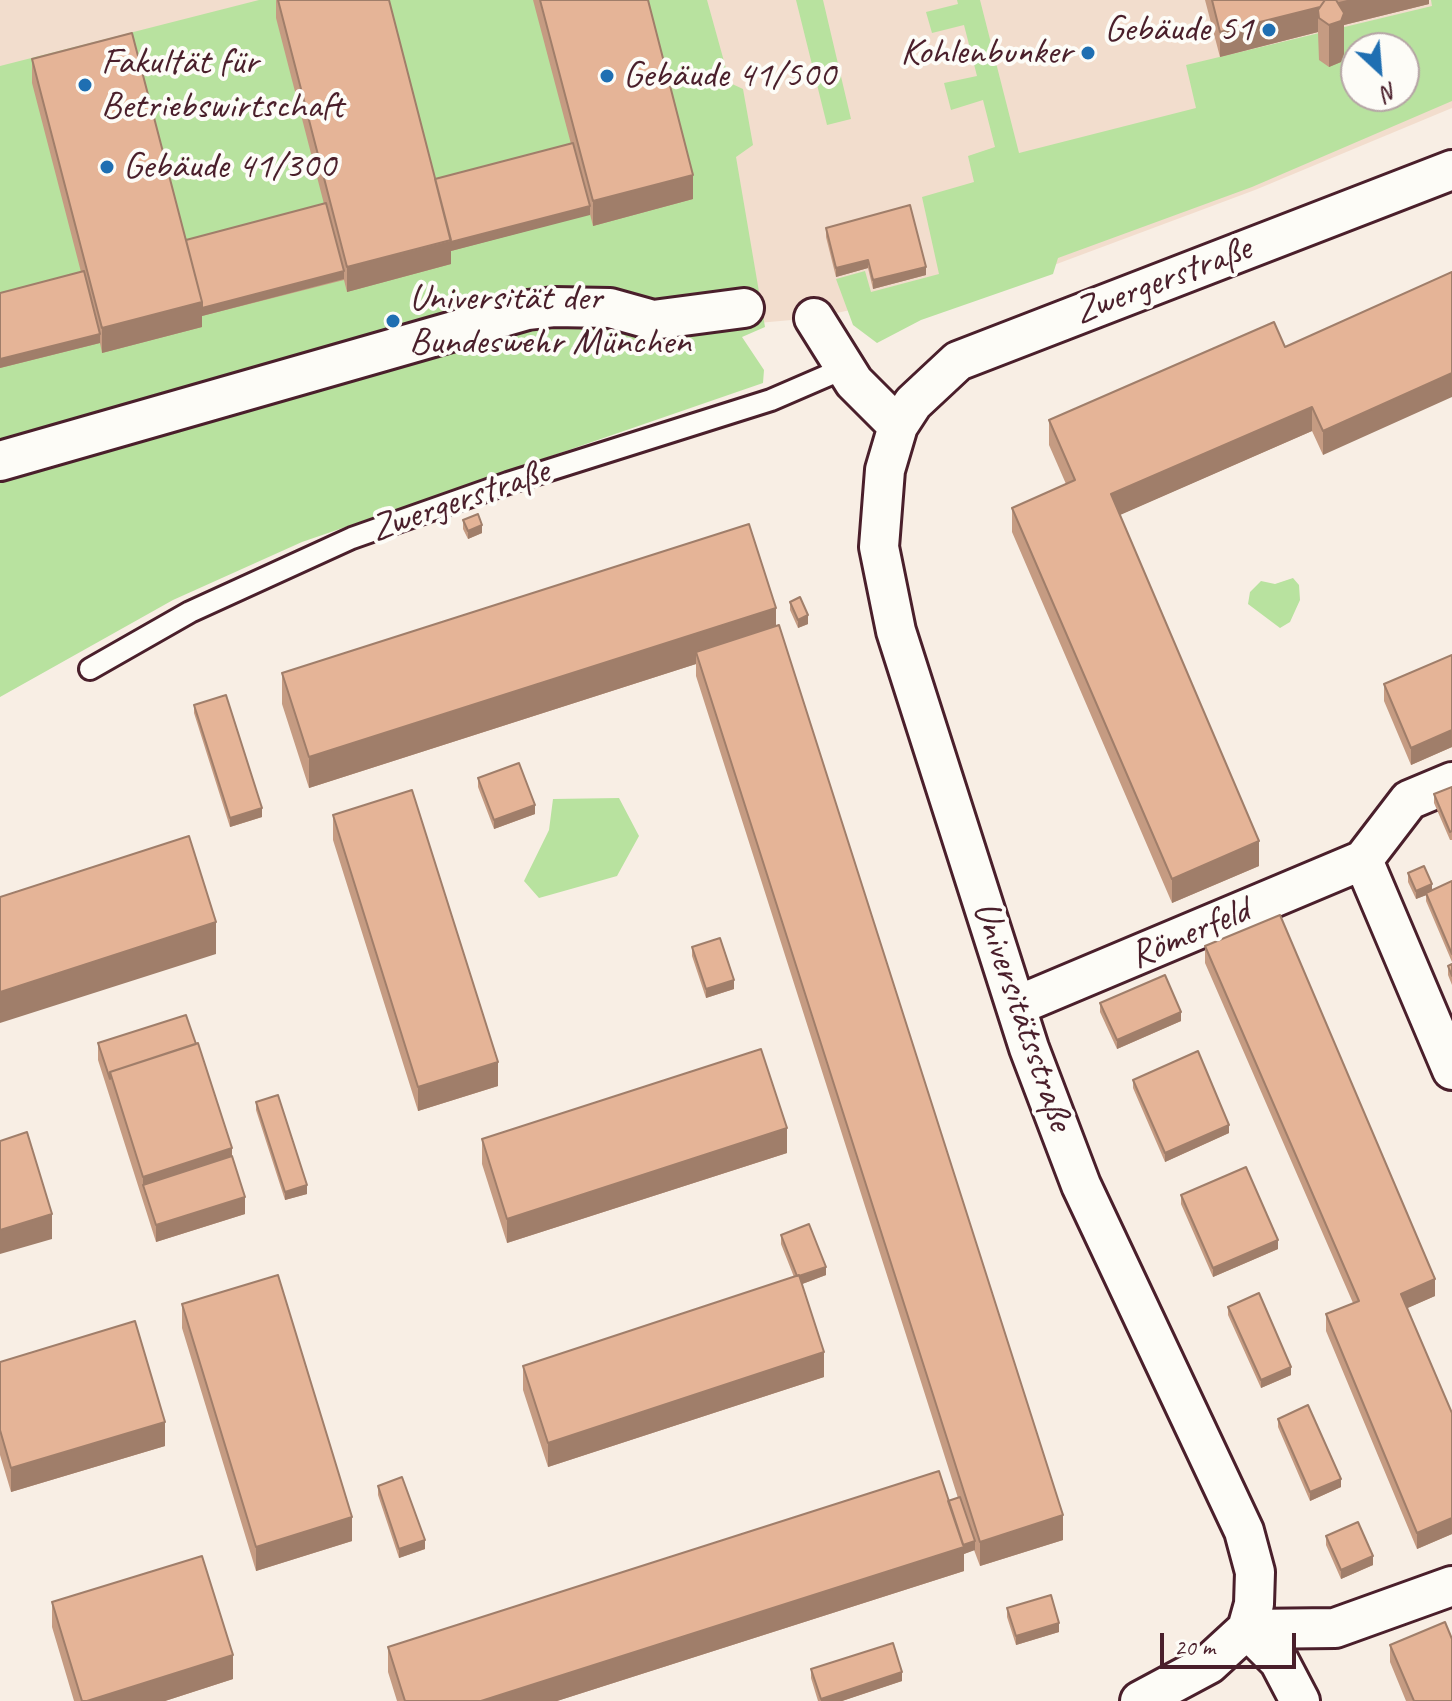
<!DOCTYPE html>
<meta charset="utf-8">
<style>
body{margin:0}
#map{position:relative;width:1452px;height:1701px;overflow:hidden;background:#f8eee4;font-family:Caveat,sans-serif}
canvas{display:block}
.north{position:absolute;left:1340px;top:32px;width:80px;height:80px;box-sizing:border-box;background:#fdfcf7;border:2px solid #b5a4a5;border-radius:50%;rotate:154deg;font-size:22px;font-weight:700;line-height:32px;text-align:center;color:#4a1f2b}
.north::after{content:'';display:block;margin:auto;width:28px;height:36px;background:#1f6fb2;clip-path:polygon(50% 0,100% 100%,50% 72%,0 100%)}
.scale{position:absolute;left:1160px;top:1633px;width:136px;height:36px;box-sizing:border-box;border:4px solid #4a1f2b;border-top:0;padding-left:10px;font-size:24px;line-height:28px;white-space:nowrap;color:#4a1f2b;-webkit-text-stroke:6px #fdfcf7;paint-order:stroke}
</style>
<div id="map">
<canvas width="1452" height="1701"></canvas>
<div class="north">N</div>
<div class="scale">20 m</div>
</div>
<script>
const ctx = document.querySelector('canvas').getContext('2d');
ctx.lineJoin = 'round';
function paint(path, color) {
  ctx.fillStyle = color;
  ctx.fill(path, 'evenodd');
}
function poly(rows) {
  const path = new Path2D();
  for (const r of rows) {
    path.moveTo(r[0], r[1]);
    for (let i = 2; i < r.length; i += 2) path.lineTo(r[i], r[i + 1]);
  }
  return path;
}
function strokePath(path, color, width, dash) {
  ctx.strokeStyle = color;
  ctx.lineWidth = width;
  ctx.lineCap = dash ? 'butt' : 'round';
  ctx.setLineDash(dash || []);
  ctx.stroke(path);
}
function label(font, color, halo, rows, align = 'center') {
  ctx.font = font + ' Caveat,sans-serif';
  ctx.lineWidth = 8;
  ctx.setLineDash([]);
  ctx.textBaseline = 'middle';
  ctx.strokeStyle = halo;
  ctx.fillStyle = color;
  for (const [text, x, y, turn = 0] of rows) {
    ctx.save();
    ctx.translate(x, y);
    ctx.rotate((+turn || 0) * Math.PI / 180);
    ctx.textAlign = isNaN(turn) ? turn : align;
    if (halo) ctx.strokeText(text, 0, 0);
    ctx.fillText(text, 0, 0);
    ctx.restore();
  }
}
paint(poly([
 [0,0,1452,0,1452,108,1255,190,1054,265,814,318,758,323,0,642],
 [1356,48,1404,48,1404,96,1356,96]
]), '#f2ddcd');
paint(poly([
 [259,0,707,0,730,83,743,89,753,145,736,157,765,327,742,337,764,370,763,383,302,542,173,600,0,697,0,66],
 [796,0,823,0,851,119,827,125],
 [957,0,980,0,1019,153,1196,108,1186,65,1432,6,1431,0,1452,0,1452,101,1252,187,1058,258,1053,274,921,320,877,343,853,325,836,279,865,271,871,292,939,274,922,197,974,182,968,156,995,147,983,100,951,110,944,83,977,76,964,25,932,33,926,12,958,4],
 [1356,48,1404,48,1404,96,1356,96],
 [1293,578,1299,585,1300,600,1290,622,1280,628,1248,604,1250,592,1261,581,1275,584],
 [619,798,639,836,617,876,539,898,524,881,549,830,553,799]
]), '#b8e29f');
const service = poly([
 [90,669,190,612,352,538,508,483,771,400,845,368]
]);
const minor = poly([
 [814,318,854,382,898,426],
 [0,461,527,310,554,307,610,308,653,320,744,308],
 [1363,860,1452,1070],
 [1016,1006,1363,860,1409,800,1452,782],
 [1247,1629,1254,1604,1255,1572,1244,1531,1081,1185,1029,1048,896,631,879,547,885,470,898,426,913,403,958,361,1452,170],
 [1247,1629,1335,1628,1452,1586],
 [1247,1629,1279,1661,1300,1701],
 [1140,1701,1209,1664,1247,1629]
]);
strokePath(service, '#4a1f2b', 26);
strokePath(minor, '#4a1f2b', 44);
strokePath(service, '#fdfcf7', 20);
strokePath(minor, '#fdfcf7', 38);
paint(poly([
 [276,0,389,0,435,179,571,144,533,0,648,0,693,199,593,226,590,214,451,251,451,264,347,292,344,280,202,316,202,327,102,353,100,343,0,368,0,293,81,272,32,83,32,59,186,240,324,204,276,18],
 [1205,0,1429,0,1429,4,1344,25,1344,54,1341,62,1329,67,1319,60,1318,32,1220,57],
 [826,228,926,275,873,289,868,268,836,277,826,237],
 [1452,272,1323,455,1312,431,1119,515,1259,866,1172,903,1012,532,1012,508,1066,484,1049,445,1049,420,1285,347],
 [463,520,482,533,468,539,463,529],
 [790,602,808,624,798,628,790,610],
 [776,626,1063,1540,980,1566,974,1550,964,1554,964,1571,557,1701,397,1701,388,1672,388,1647,958,1498,696,676,696,664,309,788,282,704,282,673],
 [1452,655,1452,747,1411,765,1384,701,1384,684],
 [194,705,262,817,230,827,194,713],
 [478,778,535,814,494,829,478,787],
 [1452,787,1452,840,1450,840,1434,803,1434,794],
 [333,815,498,1086,418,1111,333,840],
 [1408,873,1432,890,1452,881,1452,962,1426,901,1426,895,1416,899,1408,882],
 [1205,946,1435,1296,1407,1308,1452,1413,1452,1534,1417,1549,1326,1331,1326,1314,1353,1303,1205,963],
 [692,947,734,989,706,998,692,956],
 [1452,964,1452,985,1448,975,1448,966],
 [1100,1003,1181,1021,1117,1049,1100,1012],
 [98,1043,232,1156,245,1214,156,1242,98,1060],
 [1133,1080,1229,1133,1165,1162,1133,1088],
 [256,1102,307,1194,285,1200,256,1110],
 [482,1139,787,1153,507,1243,482,1164],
 [1181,1195,1278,1249,1213,1277,1181,1204],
 [781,1235,826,1275,802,1284,824,1377,548,1467,523,1390,523,1366,794,1277,781,1244],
 [182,1304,352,1541,256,1571,182,1328],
 [1228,1307,1291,1375,1261,1388,1228,1315],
 [0,1362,165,1446,11,1492,0,1455],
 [1278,1419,1341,1487,1310,1501,1278,1427],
 [378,1486,425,1549,399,1558,378,1495],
 [1326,1536,1373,1565,1341,1579,1326,1545],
 [52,1602,233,1679,165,1701,74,1701,52,1627],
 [1007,1608,1059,1632,1016,1645,1007,1617],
 [1390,1645,1452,1701,1406,1701,1390,1662],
 [811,1669,902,1681,842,1701,818,1701,811,1678]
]), '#c59b82');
paint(poly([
 [1347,0,1429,0,1429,4,1344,25,1344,54,1341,62,1329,67,1329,25,1318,10,1318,32,1220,57,1220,32],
 [693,175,693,199,593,226,593,201],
 [590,206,590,215,451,251,451,264,347,292,347,267],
 [868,260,868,268,836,277,836,268],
 [926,267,926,275,873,289,873,280],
 [344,271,344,279,202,316,202,327,102,353,102,328,202,302],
 [100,334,100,343,0,368,0,359],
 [1452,373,1452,397,1323,455,1323,431],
 [1312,407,1312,431,1111,519,1111,494],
 [482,525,482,533,468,539,468,531],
 [776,608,776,639,696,652,696,664,309,788,309,757],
 [808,615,808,624,798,628,798,620],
 [1452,730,1452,747,1411,765,1411,748],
 [535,805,535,814,494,829,494,820],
 [262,808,262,817,230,827,230,818],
 [1259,841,1259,866,1172,903,1172,879],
 [1432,884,1432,893,1416,899,1416,891],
 [216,922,216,954,0,1023,0,992],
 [734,980,734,989,706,998,706,989],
 [1181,1012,1181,1021,1117,1049,1117,1040],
 [498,1062,498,1086,418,1111,418,1087],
 [1229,1125,1229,1133,1165,1162,1165,1153],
 [787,1128,787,1153,507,1243,507,1219],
 [232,1148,232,1173,143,1185,143,1177],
 [307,1185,307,1194,285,1200,285,1192],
 [245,1197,245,1214,156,1242,156,1225],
 [52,1214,52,1239,0,1254,0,1230],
 [1278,1240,1278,1249,1213,1277,1213,1268],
 [826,1267,826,1275,797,1286,797,1277],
 [1435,1279,1435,1296,1401,1311,1401,1294],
 [824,1352,824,1377,548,1467,548,1443],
 [1291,1367,1291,1375,1261,1388,1261,1380],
 [165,1422,165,1446,11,1492,11,1468],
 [1341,1479,1341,1487,1310,1501,1310,1492],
 [1063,1515,1063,1540,980,1566,980,1542],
 [352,1517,352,1541,256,1571,256,1547],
 [1452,1518,1452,1534,1417,1549,1417,1533],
 [425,1540,425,1549,399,1558,399,1549],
 [975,1541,975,1550,964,1554,964,1571,557,1701,481,1701],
 [1373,1556,1373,1565,1341,1579,1341,1570],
 [1059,1623,1059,1632,1016,1645,1016,1636],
 [233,1655,233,1679,165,1701,87,1701],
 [902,1672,902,1681,842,1701,821,1701,821,1699]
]), '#a07e6a');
const building = poly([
 [278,0,389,0,451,240,347,267,278,0],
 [540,0,648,0,693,175,593,201,540,0],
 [1212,0,1325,0,1320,7,1220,32,1212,0],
 [1325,0,1336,0,1344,13,1341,21,1329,25,1319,18,1318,10,1325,0],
 [132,33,202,302,102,328,32,59,132,33],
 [573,143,590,206,451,242,435,179,573,143],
 [326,203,344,271,202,308,202,302,186,240,326,203],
 [910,205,926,267,873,280,868,260,836,268,826,228,910,205],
 [84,271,100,334,0,359,0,293,84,271],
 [1452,272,1452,373,1323,431,1312,407,1111,494,1259,841,1172,879,1012,508,1075,480,1049,420,1274,322,1285,347,1452,272],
 [478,514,482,525,468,531,463,520,478,514],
 [749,524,776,608,309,757,282,673,749,524],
 [800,597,808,615,798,620,790,602,800,597],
 [779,625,1063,1515,980,1542,696,652,779,625],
 [1452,655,1452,730,1411,748,1384,684,1452,655],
 [226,695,262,808,230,818,194,705,226,695],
 [519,763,535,805,494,820,478,778,519,763],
 [1452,787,1452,831,1450,832,1434,794,1452,787],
 [412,790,498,1062,418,1087,333,815,412,790],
 [189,836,216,922,0,992,0,897,189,836],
 [1424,866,1432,884,1416,891,1408,873,1424,866],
 [1452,881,1452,954,1426,893,1452,881],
 [1280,915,1435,1279,1401,1294,1452,1413,1452,1518,1417,1533,1326,1314,1359,1301,1205,946,1280,915],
 [720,938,734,980,706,989,692,947,720,938],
 [1452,964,1452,976,1448,966,1452,964],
 [1165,975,1181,1012,1117,1040,1100,1003,1165,975],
 [186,1015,196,1044,110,1072,110,1079,98,1043,186,1015],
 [198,1043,232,1148,143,1177,110,1072,198,1043],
 [761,1049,787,1128,507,1219,482,1139,761,1049],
 [1198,1051,1229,1125,1165,1153,1133,1080,1198,1051],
 [278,1095,307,1185,285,1192,256,1102,278,1095],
 [27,1132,52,1214,0,1230,0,1141,27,1132],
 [232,1156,245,1197,156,1225,143,1185,232,1156],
 [1246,1167,1278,1240,1213,1268,1181,1195,1246,1167],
 [809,1224,826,1267,799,1276,799,1275,797,1276,781,1235,809,1224],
 [278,1275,352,1517,256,1547,182,1304,278,1275],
 [799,1275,824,1352,548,1443,523,1366,799,1275],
 [1259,1293,1291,1367,1261,1380,1228,1307,1259,1293],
 [135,1321,165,1422,11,1468,0,1430,0,1362,135,1321],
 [1308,1405,1341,1479,1310,1492,1278,1419,1308,1405],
 [939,1471,964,1547,481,1701,405,1701,388,1647,939,1471],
 [402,1477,425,1540,399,1549,378,1486,402,1477],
 [960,1497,975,1541,963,1545,948,1501,960,1497],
 [1358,1522,1373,1556,1341,1570,1326,1536,1358,1522],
 [202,1556,233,1655,87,1701,82,1701,52,1602,202,1556],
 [1051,1595,1059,1623,1016,1636,1007,1608,1051,1595],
 [1445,1622,1452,1639,1452,1701,1414,1701,1390,1645,1445,1622],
 [893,1643,902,1672,821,1699,811,1669,893,1643]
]);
paint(building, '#e5b497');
strokePath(building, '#a07e6a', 2);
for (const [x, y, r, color] of [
 [1269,30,8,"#1f6fb2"],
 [1088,53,8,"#1f6fb2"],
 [607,76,8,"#1f6fb2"],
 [85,85,8,"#1f6fb2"],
 [107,167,8,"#1f6fb2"],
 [393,321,8,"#1f6fb2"]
]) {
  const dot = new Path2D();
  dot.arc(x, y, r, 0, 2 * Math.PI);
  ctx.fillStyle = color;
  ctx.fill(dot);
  strokePath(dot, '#fdfcf7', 3);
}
label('38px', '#4a1f2b', '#fdfcf7', [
 ["Gebäude 51",1253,30,"right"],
 ["Kohlenbunker",1072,53,"right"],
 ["Fakultät für",101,63],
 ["Betriebswirtschaft",101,107],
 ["Gebäude 41/500",623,76],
 ["Gebäude 41/300",123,167],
 ["Universität der",409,299],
 ["Bundeswehr München",409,343]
], 'left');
label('38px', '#4a1f2b', '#fdfcf7', [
 ["Zwergerstraße",1163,281,-21],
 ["Zwergerstraße",460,501,-19],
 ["Römerfeld",1190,934,-23],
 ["Universitätsstraße",1022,1016,71]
]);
</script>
